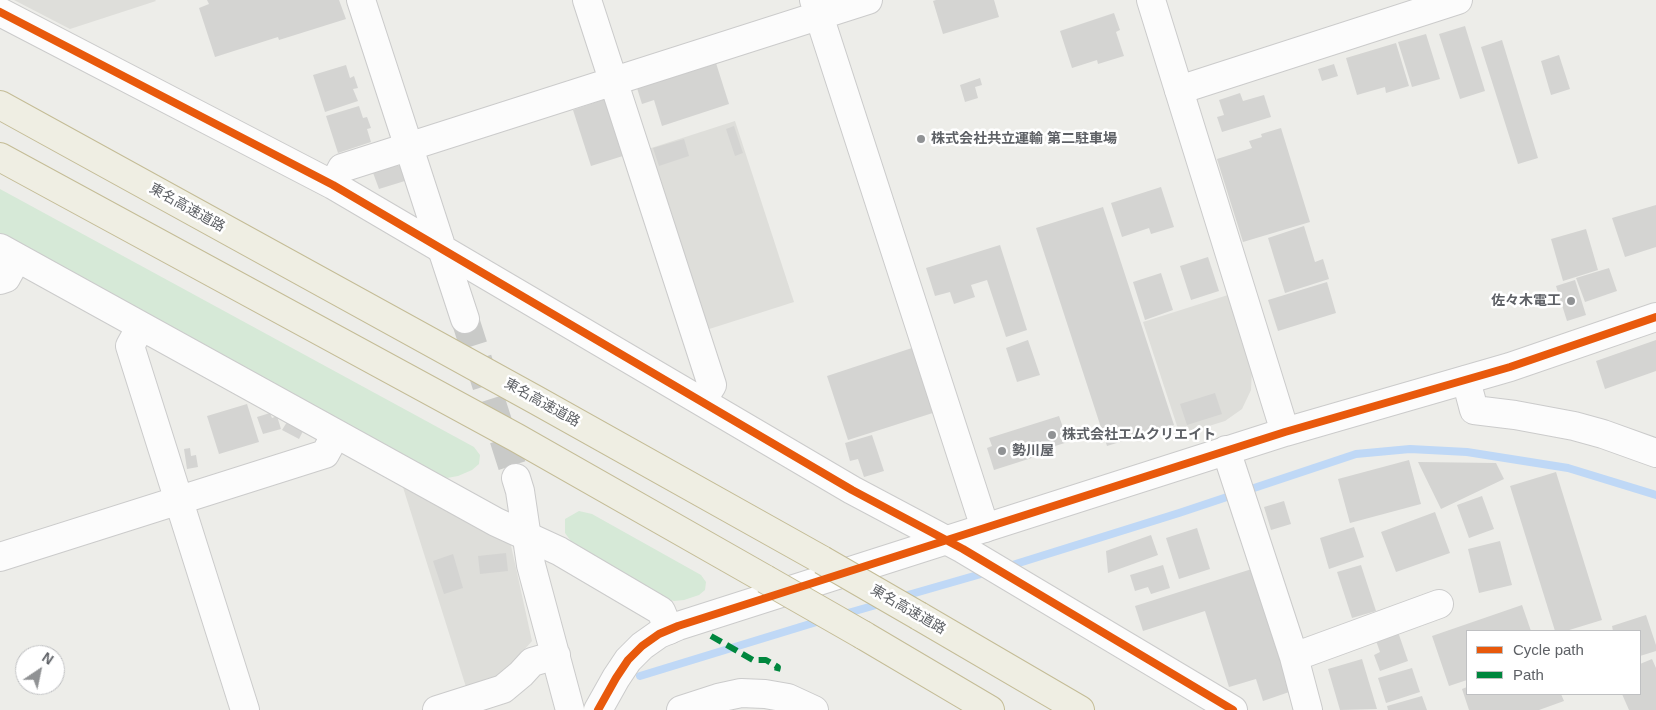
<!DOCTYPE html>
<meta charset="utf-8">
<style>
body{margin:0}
#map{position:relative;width:1656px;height:710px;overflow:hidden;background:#edede9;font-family:Helvetica,sans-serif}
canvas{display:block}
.legend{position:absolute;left:1466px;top:630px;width:175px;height:65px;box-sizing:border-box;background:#fff;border:1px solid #bfc0c2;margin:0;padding:6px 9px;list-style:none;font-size:15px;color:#5e6166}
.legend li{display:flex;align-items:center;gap:10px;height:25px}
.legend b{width:25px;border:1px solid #bfc0c2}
.north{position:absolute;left:15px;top:645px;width:50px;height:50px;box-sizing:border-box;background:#fff;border:1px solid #bfc0c2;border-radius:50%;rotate:34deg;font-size:14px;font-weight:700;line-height:20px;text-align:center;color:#5e6166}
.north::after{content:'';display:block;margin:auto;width:18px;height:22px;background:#909294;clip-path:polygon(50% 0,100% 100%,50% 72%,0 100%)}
</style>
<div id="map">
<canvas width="1656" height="710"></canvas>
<ul class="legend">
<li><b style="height:6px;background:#e8590c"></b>Cycle path</li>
<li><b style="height:6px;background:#00873e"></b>Path</li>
</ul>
<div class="north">N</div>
</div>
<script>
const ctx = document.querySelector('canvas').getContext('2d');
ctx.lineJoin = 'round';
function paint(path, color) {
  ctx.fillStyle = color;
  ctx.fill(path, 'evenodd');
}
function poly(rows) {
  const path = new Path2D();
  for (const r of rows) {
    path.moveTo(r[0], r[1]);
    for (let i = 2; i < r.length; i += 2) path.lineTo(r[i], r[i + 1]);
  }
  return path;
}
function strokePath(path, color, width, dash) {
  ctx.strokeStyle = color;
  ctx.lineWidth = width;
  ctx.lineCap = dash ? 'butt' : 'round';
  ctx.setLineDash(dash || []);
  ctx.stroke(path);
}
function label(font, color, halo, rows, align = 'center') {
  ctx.font = font + ' Helvetica,"Noto Sans JP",sans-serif';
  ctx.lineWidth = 5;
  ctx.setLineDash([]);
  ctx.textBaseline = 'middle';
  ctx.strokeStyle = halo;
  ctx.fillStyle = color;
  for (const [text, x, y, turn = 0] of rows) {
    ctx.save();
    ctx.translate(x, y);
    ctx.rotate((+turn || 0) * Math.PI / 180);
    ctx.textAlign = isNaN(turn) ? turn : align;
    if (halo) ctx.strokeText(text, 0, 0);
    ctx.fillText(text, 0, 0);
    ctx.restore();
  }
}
paint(poly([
 [14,0,155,0,156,1,70,29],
 [735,121,794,302,703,331,645,150],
 [1228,295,1252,369,1251,390,1242,409,1225,421,1180,435,1143,322],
 [401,481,510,541,532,641,511,665,496,677,466,687]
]), '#dededa');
paint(poly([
 [0,189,474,447,480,455,479,464,472,470,458,476,447,478,436,474,0,233],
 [579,511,592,514,701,575,706,582,705,590,699,595,684,600,674,601,664,598,573,544,565,533,565,519]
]), '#d6e9d7');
paint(poly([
 [646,668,649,669,652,677,650,680,554,710,540,710,538,702]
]), '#edede9');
strokePath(poly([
 [1006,567,1179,513,1356,454,1410,449,1467,452,1568,468,1656,495],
 [901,597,988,572],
 [841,615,883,603],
 [640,676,823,620]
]), '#bfd8f6', 8);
paint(poly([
 [207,0,339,0,346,19,279,40,278,37,215,57,199,8,209,4],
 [936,0,994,0,999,17,943,34,933,1],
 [1114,13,1120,30,1116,32,1124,56,1098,64,1097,60,1072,68,1060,31],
 [1465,26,1485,91,1460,99,1439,34],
 [1426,34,1440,79,1412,87,1398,42],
 [1502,40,1538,158,1518,164,1481,47],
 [1396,43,1409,86,1386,93,1385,87,1357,95,1346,58],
 [1559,55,1570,89,1551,95,1541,61],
 [716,63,729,104,662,126,654,100,642,104,637,88],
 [1334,64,1338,76,1322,81,1318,69],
 [346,65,350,78,354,76,358,88,353,89,358,101,325,112,313,75],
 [980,78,982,85,975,87,978,98,965,102,960,85],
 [1240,93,1243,101,1264,95,1271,117,1222,132,1217,117,1224,115,1219,100],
 [608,98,626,155,591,166,573,110],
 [359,106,363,118,367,117,371,128,367,129,371,142,338,153,326,116],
 [734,126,743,153,735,156,726,129],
 [1281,128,1310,222,1243,242,1217,159,1252,148,1249,141,1262,137,1261,134],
 [684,139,689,156,659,166,653,148],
 [397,162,398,166,404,165,408,180,379,189,372,170],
 [1161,187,1174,227,1151,234,1149,228,1122,237,1111,203],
 [1656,205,1656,247,1625,257,1612,218],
 [1103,207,1174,425,1107,446,1036,228],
 [1304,226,1315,262,1323,259,1329,279,1285,293,1268,238],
 [1586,229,1598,270,1563,281,1551,239],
 [1000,245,1027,330,1006,337,987,280,971,285,975,297,954,304,950,292,935,296,926,268],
 [1208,257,1219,291,1191,300,1180,266],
 [1609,268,1617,291,1585,302,1576,278],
 [1161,273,1173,310,1145,320,1133,282],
 [1575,280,1586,315,1567,321,1556,286],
 [1327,282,1336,313,1278,331,1268,300],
 [1028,340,1040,375,1017,382,1006,348],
 [1656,340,1656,371,1605,389,1596,361],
 [918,346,939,411,848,440,827,376],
 [1215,393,1222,414,1187,425,1180,404],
 [247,404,259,442,219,454,207,416],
 [270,413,272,418,277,416,281,429,263,434,257,417],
 [1059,416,1068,442,1039,451,1041,455,994,470,987,448,992,446,989,438],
 [287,422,303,431,299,439,282,430],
 [872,435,884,471,864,477,858,459,850,461,845,443],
 [190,448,191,456,196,455,198,467,187,469,184,449],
 [1409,460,1421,504,1350,523,1338,479],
 [1418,462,1496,463,1504,479,1441,509],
 [1556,472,1602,620,1566,631,1555,631,1510,486],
 [1482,496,1494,529,1469,538,1457,505],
 [1284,501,1291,524,1271,530,1264,507],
 [1435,512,1450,553,1396,572,1381,532],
 [1354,527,1364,557,1329,569,1320,538],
 [1197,528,1210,569,1179,579,1166,538],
 [1151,535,1158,555,1108,573,1106,551],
 [1500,541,1512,585,1479,593,1468,549],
 [506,553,508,571,480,574,478,556],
 [453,554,463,588,444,594,433,561],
 [1163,565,1170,588,1151,594,1148,587,1135,591,1130,575],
 [1361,565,1376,611,1352,618,1337,572],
 [1255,568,1295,690,1263,701,1256,679,1229,687,1205,611,1143,631,1135,606],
 [1522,605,1531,631,1467,631,1467,680,1449,686,1432,636],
 [1646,615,1656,645,1656,651,1640,656,1640,631,1613,631,1612,626],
 [1397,629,1408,661,1380,671,1374,655,1380,652,1375,638],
 [1362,659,1377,709,1340,710,1328,669],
 [1652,659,1656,668,1656,710,1629,710,1622,694,1640,694,1640,664],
 [1412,668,1420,692,1386,703,1378,678],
 [1467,687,1467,694,1561,694,1564,701,1539,710,1469,710,1462,689],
 [1422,696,1427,710,1388,710,1387,706]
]), '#d4d4d2');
strokePath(poly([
 [465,319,516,478]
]), '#c9cac8', 28, [28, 14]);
const minor = poly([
 [361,0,442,249],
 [587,0,712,385,702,401],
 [814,0,985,528],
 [0,12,333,185,852,490,963,549,1233,710],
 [1179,90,1458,0],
 [333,185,342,168,868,0],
 [0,248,496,522,559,551,661,611,669,630],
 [0,280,6,278,17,258],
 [141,326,130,346,245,710],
 [1466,380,1474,410,1515,415,1574,426,1603,434,1656,453],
 [1226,450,1294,657,1308,710],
 [0,557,325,454,336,434],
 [1294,657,1439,604]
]);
const tertiary = poly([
 [1151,0,1285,432],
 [442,249,465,319],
 [516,478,520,491,531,565,570,710],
 [437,710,503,689,521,674,532,662,556,655],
 [598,710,616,678,628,660,642,646,659,634,678,626,1285,432,1510,367,1656,317],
 [681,710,718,698,741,693,765,694,788,698,814,710]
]);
const motorway = poly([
 [0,105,536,400,822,560],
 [0,157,517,438,765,579],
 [919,616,1080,710],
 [863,635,990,710]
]);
strokePath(minor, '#cbcbcb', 30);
strokePath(tertiary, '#cbcbcb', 30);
strokePath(motorway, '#c4bc96', 30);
strokePath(minor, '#fcfcfc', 28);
strokePath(tertiary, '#fcfcfc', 28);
strokePath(motorway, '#efeee3', 28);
const motorwayBridge = poly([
 [822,560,919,616],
 [765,579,863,635]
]);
strokePath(motorwayBridge, '#c4bc96', 30, []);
strokePath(motorwayBridge, '#efeee3', 28);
strokePath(poly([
 [711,636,753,660,766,660,778,667,777,671]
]), '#00873e', 6, [12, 6]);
strokePath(poly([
 [0,12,333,185,852,490,963,549,1233,710],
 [598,710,616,678,628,660,642,646,659,634,678,626,1285,432,1510,367,1656,317]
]), '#e8590c', 8);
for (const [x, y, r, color] of [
 [921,139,5,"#909294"],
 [1571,301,5,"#909294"],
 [1052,435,5,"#909294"],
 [1002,451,5,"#909294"]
]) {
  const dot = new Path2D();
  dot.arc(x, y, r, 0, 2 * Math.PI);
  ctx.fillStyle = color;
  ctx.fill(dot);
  strokePath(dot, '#fff', 2);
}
label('bold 14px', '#5e6166', '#fff', [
 ["株式会社共立運輸 第二駐車場",931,139],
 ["佐々木電工",1561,301,"right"],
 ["株式会社エムクリエイト",1062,435],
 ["勢川屋",1012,451]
], 'left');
label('14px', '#5e6166', '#fff', [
 ["東名高速道路",187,208,29],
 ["東名高速道路",542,403,29],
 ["東名高速道路",908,610,30]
]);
</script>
